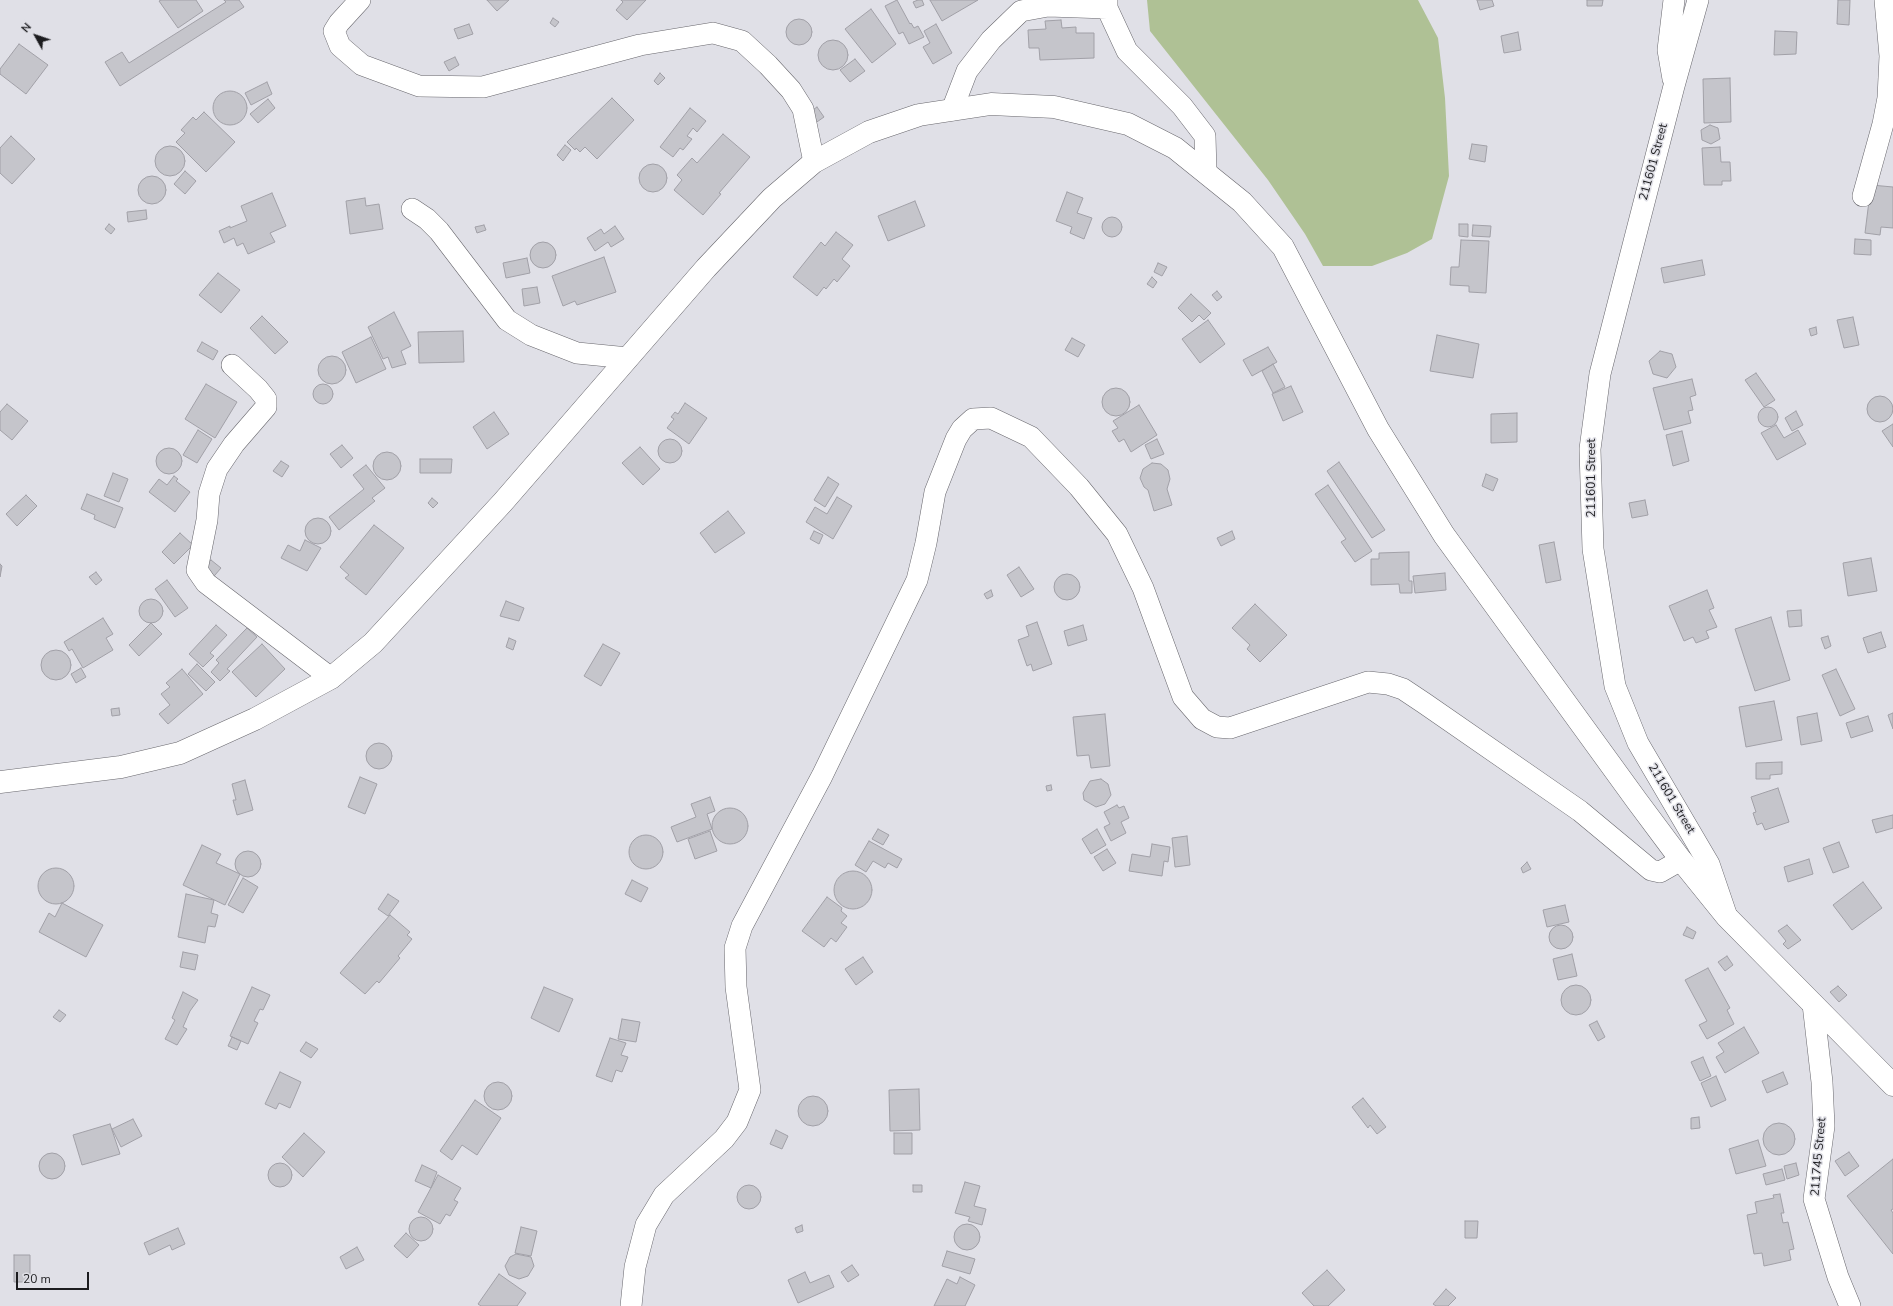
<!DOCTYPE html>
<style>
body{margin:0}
#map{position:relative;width:1893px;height:1306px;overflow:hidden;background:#e0e0e7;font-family:"Nunito Sans",sans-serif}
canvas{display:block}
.north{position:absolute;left:16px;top:16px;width:40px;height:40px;-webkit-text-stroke:3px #e0e0e7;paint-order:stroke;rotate:310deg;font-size:11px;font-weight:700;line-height:16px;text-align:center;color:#1c1c1f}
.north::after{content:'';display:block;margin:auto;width:14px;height:18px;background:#1c1c1f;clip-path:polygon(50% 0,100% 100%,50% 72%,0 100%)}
.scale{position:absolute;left:16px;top:1272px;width:73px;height:18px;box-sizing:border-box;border:2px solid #1c1c1f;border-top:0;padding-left:5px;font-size:12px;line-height:14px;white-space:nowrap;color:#1c1c1f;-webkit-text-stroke:3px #e0e0e7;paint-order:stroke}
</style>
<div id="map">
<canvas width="1893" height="1306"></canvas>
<div class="north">N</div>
<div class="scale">20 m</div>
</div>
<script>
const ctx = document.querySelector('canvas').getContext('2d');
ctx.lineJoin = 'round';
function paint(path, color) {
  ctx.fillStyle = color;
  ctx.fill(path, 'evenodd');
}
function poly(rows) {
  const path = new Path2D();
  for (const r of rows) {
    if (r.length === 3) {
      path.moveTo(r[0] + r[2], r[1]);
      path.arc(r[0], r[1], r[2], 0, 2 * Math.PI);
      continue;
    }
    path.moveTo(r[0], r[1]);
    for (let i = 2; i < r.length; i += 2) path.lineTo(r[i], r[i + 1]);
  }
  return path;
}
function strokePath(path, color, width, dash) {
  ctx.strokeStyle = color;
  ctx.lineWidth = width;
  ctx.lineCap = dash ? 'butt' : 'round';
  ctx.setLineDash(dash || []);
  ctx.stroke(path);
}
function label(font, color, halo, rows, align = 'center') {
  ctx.font = font + ' "Nunito Sans",sans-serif';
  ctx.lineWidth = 3;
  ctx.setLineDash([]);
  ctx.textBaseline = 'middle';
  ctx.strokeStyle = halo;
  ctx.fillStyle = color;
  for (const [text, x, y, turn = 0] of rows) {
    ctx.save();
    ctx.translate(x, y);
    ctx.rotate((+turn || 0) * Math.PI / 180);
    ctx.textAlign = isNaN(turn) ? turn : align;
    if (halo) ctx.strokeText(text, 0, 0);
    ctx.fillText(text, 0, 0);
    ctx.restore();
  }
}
paint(poly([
 [1147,0,1418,0,1438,38,1445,98,1449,176,1432,239,1407,253,1372,266,1323,266,1305,234,1268,180,1150,31]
]), '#afc195');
const building = poly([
 [161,0,196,0,203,11,178,28,159,1,161,0],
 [224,0,239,0,244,7,120,86,105,62,122,52,129,63,226,2,224,0],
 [487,0,509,0,497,11,487,0],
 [621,0,646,0,627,20,616,10,623,2,621,0],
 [897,0,910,24,911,23,914,28,918,26,924,37,909,44,903,32,899,34,885,6,897,0],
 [918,0,922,0,924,5,916,8,913,2,918,0],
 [930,0,978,0,942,21,930,0],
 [1477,0,1492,0,1494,6,1480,10,1477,0],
 [1587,0,1603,0,1602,6,1587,6,1587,0],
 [1838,0,1850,0,1849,25,1837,24,1838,0],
 [871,9,896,44,872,63,845,29,871,9],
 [553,18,559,22,555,27,550,23,553,18],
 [799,32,13],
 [1061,20,1062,28,1076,27,1076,33,1094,33,1094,58,1040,60,1039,48,1029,48,1028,30,1046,29,1045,21,1061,20],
 [469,24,473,34,458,39,454,29,469,24],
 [936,24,952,53,933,64,923,47,930,43,924,31,936,24],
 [1775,31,1797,32,1796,54,1774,55,1775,31],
 [1518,32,1521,50,1504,53,1501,36,1518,32],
 [833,55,15],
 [19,44,48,65,26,94,0,74,0,69,19,44],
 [455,57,459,65,449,71,444,62,455,57],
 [855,59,865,71,850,82,840,70,855,59],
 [660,73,665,78,658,85,654,81,660,73],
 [1730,78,1731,122,1704,123,1703,79,1730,78],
 [267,82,272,94,251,105,245,93,267,82],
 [230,108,17],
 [612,98,634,120,597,159,585,147,580,152,576,148,575,150,567,142,612,98],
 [268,99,275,108,258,123,250,114,268,99],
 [817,107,824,117,814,124,807,114,817,107],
 [690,108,706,121,697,132,693,128,687,136,692,139,683,150,680,148,673,157,660,147,690,108],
 [204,112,235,142,206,172,176,142,185,133,181,130,193,117,196,120,204,112],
 [1710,125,1718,128,1720,139,1711,144,1702,140,1701,130,1710,125],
 [723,134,750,157,719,193,721,194,703,215,674,190,682,180,677,175,692,158,697,163,723,134],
 [11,136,35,159,12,184,0,173,0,148,11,136],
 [1472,144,1487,146,1485,162,1469,159,1472,144],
 [565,145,571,150,563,161,557,155,565,145],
 [170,161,15],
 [1720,147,1721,162,1730,162,1731,181,1722,181,1722,185,1704,185,1702,148,1720,147],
 [653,178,14],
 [185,171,196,181,185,194,174,184,185,171],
 [152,190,14],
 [1871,185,1893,187,1893,228,1881,227,1880,235,1865,233,1871,185],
 [1067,192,1083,198,1077,213,1092,218,1084,239,1070,233,1072,227,1056,221,1067,192],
 [272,193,286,226,270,233,275,242,248,254,243,243,237,246,234,238,224,243,219,231,230,226,230,228,247,221,241,206,272,193],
 [365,198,366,206,379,204,383,229,350,234,346,201,365,198],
 [915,201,925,226,888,241,878,216,915,201],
 [146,210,147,219,128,222,127,212,146,210],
 [1112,227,10],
 [109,224,115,229,111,234,105,229,109,224],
 [1459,224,1468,224,1468,237,1459,236,1459,224],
 [484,225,486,230,477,233,475,227,484,225],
 [1473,225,1491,226,1490,237,1472,236,1473,225],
 [615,226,624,239,611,247,608,242,595,251,587,238,601,229,604,234,615,226],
 [836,232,853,245,842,259,850,266,837,282,834,279,826,289,824,287,817,296,793,277,821,242,825,246,836,232],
 [1855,239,1871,240,1871,255,1854,254,1855,239],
 [1461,240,1489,241,1486,293,1469,292,1469,286,1450,285,1451,267,1459,267,1461,240],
 [543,255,13],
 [604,257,616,292,577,305,575,301,563,306,552,276,604,257],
 [527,258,530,273,506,278,503,263,527,258],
 [1702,260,1705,275,1664,283,1661,268,1702,260],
 [1158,263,1167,267,1162,276,1154,272,1158,263],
 [218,273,240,290,221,313,199,295,218,273],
 [1152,277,1157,282,1153,288,1147,284,1152,277],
 [537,287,540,303,524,306,522,289,537,287],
 [1217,291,1222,297,1217,301,1212,295,1217,291],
 [1191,294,1211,313,1204,320,1199,315,1192,322,1178,308,1191,294],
 [394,312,411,346,401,351,406,364,392,368,388,357,383,359,368,327,394,312],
 [262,316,288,342,275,354,250,328,262,316],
 [1853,317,1859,345,1844,348,1837,320,1853,317],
 [1208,320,1225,344,1200,363,1182,339,1208,320],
 [1816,327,1817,334,1811,336,1809,329,1816,327],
 [463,331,464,362,419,363,418,332,463,331],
 [1437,335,1479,344,1473,378,1430,371,1437,335],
 [371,337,386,369,356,383,342,352,371,337],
 [1072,338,1085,345,1078,357,1065,350,1072,338],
 [202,342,218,351,213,360,197,351,202,342],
 [1268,347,1277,362,1252,376,1243,360,1268,347],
 [1660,351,1672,354,1676,367,1667,378,1653,374,1649,361,1660,351],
 [332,370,14],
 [1273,364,1285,387,1273,393,1262,371,1273,364],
 [1756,373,1775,400,1764,407,1745,380,1756,373],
 [1692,379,1696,395,1690,397,1693,410,1688,411,1691,423,1664,430,1653,388,1692,379],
 [323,394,10],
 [206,384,237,402,215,438,185,419,206,384],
 [1291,386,1303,412,1283,421,1272,394,1291,386],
 [1116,402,14],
 [1880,409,13],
 [685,403,707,418,689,444,667,428,674,419,671,417,675,412,678,414,685,403],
 [7,404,28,421,12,440,0,430,0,412,7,404],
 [1139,405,1157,435,1131,452,1124,439,1119,442,1112,431,1118,428,1113,421,1139,405],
 [1768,417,10],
 [1796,411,1803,425,1792,431,1785,418,1796,411],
 [494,412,509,434,487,449,473,427,494,412],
 [1517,413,1517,442,1491,443,1491,414,1517,413],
 [1893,424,1893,447,1882,431,1893,424],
 [1776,425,1784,438,1798,430,1806,444,1777,460,1761,433,1776,425],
 [198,430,212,439,197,463,183,455,198,430],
 [1682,431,1689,461,1673,466,1666,435,1682,431],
 [1157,439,1164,454,1151,459,1145,445,1157,439],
 [670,451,12],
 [342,445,353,458,341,468,330,454,342,445],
 [640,447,660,469,643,485,622,463,640,447],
 [169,461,13],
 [387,466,14],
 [420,459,452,459,451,473,420,473,420,459],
 [281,461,289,466,282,477,273,471,281,461],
 [1339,462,1385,530,1372,538,1327,471,1339,462],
 [1152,463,1161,464,1168,470,1170,479,1167,489,1172,505,1154,511,1148,490,1144,487,1140,478,1143,469,1152,463],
 [366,465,385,488,372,498,375,501,339,530,329,517,364,489,353,475,366,465],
 [113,473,128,479,119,502,104,496,113,473],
 [1486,474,1498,479,1493,491,1482,486,1486,474],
 [174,476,178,479,176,481,190,492,175,512,149,492,159,479,167,485,174,476],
 [828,477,839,484,825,507,814,500,828,477],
 [1328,485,1372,551,1355,562,1341,542,1346,539,1315,494,1328,485],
 [87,494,123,508,115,528,94,519,95,515,81,509,87,494],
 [26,495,37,506,17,526,6,514,26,495],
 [837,497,852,506,833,539,806,522,815,507,827,514,837,497],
 [432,498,438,503,433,508,428,503,432,498],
 [1645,500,1648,515,1632,518,1629,503,1645,500],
 [728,511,745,533,715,553,700,533,728,511],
 [318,531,13],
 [374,525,404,548,366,595,345,578,349,575,340,567,374,525],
 [814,531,823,535,819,544,810,539,814,531],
 [1232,531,1235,539,1221,546,1217,538,1232,531],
 [180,533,193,545,174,564,162,552,180,533],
 [305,540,321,548,307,571,281,558,288,545,300,551,305,540],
 [1554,542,1561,580,1546,583,1539,545,1554,542],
 [1409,552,1409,581,1412,581,1412,593,1400,593,1399,584,1371,585,1371,559,1379,559,1379,553,1409,552],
 [1871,558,1877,591,1848,596,1843,563,1871,558],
 [211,560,221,568,209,582,199,573,211,560],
 [0,564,2,566,0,577,0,564],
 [1019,567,1034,589,1021,597,1007,575,1019,567],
 [96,572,102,580,96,585,89,577,96,572],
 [1445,573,1446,590,1415,593,1413,576,1445,573],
 [1067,587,13],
 [167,580,188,608,175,617,155,589,167,580],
 [991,590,993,596,987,599,984,594,991,590],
 [1707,590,1714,608,1709,610,1717,627,1706,631,1709,638,1696,643,1693,637,1684,641,1669,606,1707,590],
 [151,611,12],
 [506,601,524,608,519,621,500,616,506,601],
 [1255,604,1287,635,1260,662,1247,649,1250,645,1232,628,1255,604],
 [1801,610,1802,626,1789,627,1787,611,1801,610],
 [1771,617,1790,680,1755,691,1735,629,1771,617],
 [103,618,113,634,106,638,113,650,83,668,72,649,69,651,64,642,103,618],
 [1037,622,1052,664,1033,671,1031,664,1027,666,1018,640,1029,636,1026,626,1037,622],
 [151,623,162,634,139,656,129,645,151,623],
 [216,625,227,635,210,653,214,656,203,667,189,654,216,625],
 [1083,625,1087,640,1068,646,1064,631,1083,625],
 [247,628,257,637,227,669,230,671,220,681,211,672,219,663,216,660,247,628],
 [1881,632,1886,647,1868,653,1863,638,1881,632],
 [1828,636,1831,646,1825,649,1821,638,1828,636],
 [509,638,516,641,513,650,506,647,509,638],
 [262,644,285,669,256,697,232,672,262,644],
 [603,644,620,653,601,686,584,676,603,644],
 [56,665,15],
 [197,664,215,682,206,691,188,674,197,664],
 [81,668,86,677,76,683,71,674,81,668],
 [182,669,203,694,168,724,159,714,170,705,161,694,170,687,166,683,182,669],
 [1836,669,1855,709,1840,716,1822,675,1836,669],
 [1774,701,1782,740,1746,747,1739,707,1774,701],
 [119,708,120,715,112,716,111,709,119,708],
 [1817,713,1822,741,1801,745,1797,717,1817,713],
 [1893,713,1893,729,1888,715,1893,713],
 [1105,714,1110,766,1091,768,1089,755,1077,756,1073,717,1105,714],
 [1868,716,1873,731,1851,738,1846,723,1868,716],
 [379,756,13],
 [1782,762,1782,774,1770,775,1770,779,1756,779,1756,763,1782,762],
 [360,777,377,784,365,814,348,807,360,777],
 [1101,779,1108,784,1111,795,1105,804,1096,807,1084,800,1083,793,1090,781,1101,779],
 [245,780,253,810,237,815,233,800,236,800,232,784,245,780],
 [1051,785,1052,790,1047,791,1046,786,1051,785],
 [1778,788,1789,822,1765,830,1762,823,1757,825,1753,813,1756,812,1751,797,1778,788],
 [710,797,715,811,707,814,712,829,677,842,671,827,696,817,691,804,710,797],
 [1117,805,1119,808,1124,806,1129,818,1121,822,1126,833,1111,841,1104,827,1110,824,1104,812,1117,805],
 [730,826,18],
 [1893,815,1893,828,1876,833,1872,820,1893,815],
 [878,829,889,835,883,845,872,839,878,829],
 [1097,829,1106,845,1091,854,1082,839,1097,829],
 [710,831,717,851,695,859,688,839,710,831],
 [646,852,17],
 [1187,836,1190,865,1175,867,1172,838,1187,836],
 [869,841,902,859,897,868,888,863,885,868,873,861,866,872,855,865,869,841],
 [1839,842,1849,867,1833,873,1823,848,1839,842],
 [1152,844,1170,847,1168,862,1164,861,1162,876,1129,871,1132,854,1150,857,1152,844],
 [202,845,221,854,216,863,240,874,225,905,183,885,202,845],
 [1107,849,1116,863,1103,871,1094,857,1107,849],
 [248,864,13],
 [1809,859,1813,874,1788,882,1784,867,1809,859],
 [1527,862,1531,869,1523,873,1521,868,1527,862],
 [56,886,18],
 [853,890,19],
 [243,878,258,887,243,913,228,905,243,878],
 [632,880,648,888,641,902,625,894,632,880],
 [1863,882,1882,908,1852,930,1833,905,1863,882],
 [186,894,214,900,211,913,218,915,215,927,208,926,205,943,178,937,186,894],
 [388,894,399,901,388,916,378,909,388,894],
 [827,897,842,908,841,911,847,916,841,923,847,927,836,942,831,938,824,947,802,931,827,897],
 [62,903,103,925,86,957,39,932,49,913,55,917,62,903],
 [1565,905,1569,922,1547,927,1543,910,1565,905],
 [390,915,410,932,407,935,412,939,398,956,400,958,379,983,377,981,365,994,340,973,390,915],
 [1561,937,12],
 [1787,925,1801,940,1788,949,1783,944,1786,941,1778,931,1787,925],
 [1687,927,1696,932,1693,939,1683,935,1687,927],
 [183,952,198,955,195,970,180,967,183,952],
 [1572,954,1577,976,1558,980,1553,959,1572,954],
 [1727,956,1733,965,1725,971,1718,962,1727,956],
 [863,957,873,972,856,985,845,969,863,957],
 [1708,968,1730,1008,1727,1010,1734,1024,1707,1039,1699,1025,1707,1021,1685,980,1708,968],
 [1576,1000,15],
 [1838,986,1847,995,1839,1002,1830,992,1838,986],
 [252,987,270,995,263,1010,260,1009,254,1021,258,1023,248,1044,230,1036,252,987],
 [544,987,573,999,559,1032,531,1018,544,987],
 [183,992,198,1000,190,1011,183,1027,187,1029,177,1045,165,1039,175,1020,172,1018,183,992],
 [59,1010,66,1015,60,1022,53,1017,59,1010],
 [622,1019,640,1022,636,1042,618,1039,622,1019],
 [1597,1021,1605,1037,1598,1041,1589,1025,1597,1021],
 [1744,1027,1759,1053,1725,1073,1716,1057,1724,1052,1718,1043,1744,1027],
 [232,1037,241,1041,237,1050,228,1046,232,1037],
 [610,1038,626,1043,621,1055,628,1057,622,1072,616,1070,612,1082,596,1076,610,1038],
 [306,1042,318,1049,311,1058,300,1051,306,1042],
 [1703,1057,1711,1076,1700,1081,1691,1062,1703,1057],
 [280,1072,301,1082,290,1108,279,1103,276,1109,265,1104,280,1072],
 [1783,1072,1788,1084,1767,1093,1762,1081,1783,1072],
 [1716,1076,1726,1100,1711,1107,1701,1083,1716,1076],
 [498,1096,14],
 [919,1089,920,1130,890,1131,889,1090,919,1089],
 [813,1111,15],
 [1363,1098,1386,1127,1377,1134,1370,1125,1368,1128,1352,1107,1363,1098],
 [475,1100,501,1118,477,1155,462,1145,452,1160,440,1151,475,1100],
 [1699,1117,1700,1128,1691,1129,1691,1118,1699,1117],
 [133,1119,142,1136,121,1147,112,1129,133,1119],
 [1779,1139,16],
 [110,1124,120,1154,82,1165,73,1135,110,1124],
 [776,1130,788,1136,782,1149,770,1144,776,1130],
 [304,1133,325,1152,303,1177,282,1157,304,1133],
 [894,1133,912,1133,912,1154,894,1154,894,1133],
 [1758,1140,1766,1166,1736,1174,1729,1149,1758,1140],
 [1849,1152,1859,1166,1845,1176,1835,1161,1849,1152],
 [52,1166,13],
 [1893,1159,1893,1209,1891,1210,1893,1213,1893,1254,1847,1196,1893,1159],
 [280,1175,12],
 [1796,1163,1799,1175,1787,1179,1784,1166,1796,1163],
 [422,1165,437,1172,431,1188,415,1181,422,1165],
 [1782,1169,1785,1180,1766,1185,1763,1174,1782,1169],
 [438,1175,461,1188,454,1200,458,1202,450,1216,446,1214,440,1224,418,1212,438,1175],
 [965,1182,980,1186,974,1206,986,1209,982,1225,968,1221,970,1217,955,1213,965,1182],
 [749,1197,12],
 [913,1185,922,1185,922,1192,913,1192,913,1185],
 [1780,1194,1784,1213,1781,1213,1783,1223,1788,1222,1794,1249,1789,1250,1791,1260,1764,1266,1762,1253,1754,1254,1747,1215,1757,1213,1755,1202,1774,1198,1773,1195,1780,1194],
 [421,1229,12],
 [1465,1221,1478,1221,1477,1238,1465,1238,1465,1221],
 [967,1237,13],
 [802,1225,803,1231,797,1233,795,1228,802,1225],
 [521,1227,537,1231,531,1256,515,1253,521,1227],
 [178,1228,185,1244,172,1250,170,1245,149,1255,144,1243,178,1228],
 [406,1233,419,1245,407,1258,394,1246,406,1233],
 [357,1247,364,1260,346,1269,340,1257,357,1247],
 [947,1251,975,1259,970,1274,942,1266,947,1251],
 [516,1254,531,1257,534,1266,528,1276,519,1279,509,1275,505,1266,510,1257,516,1254],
 [14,1255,30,1255,30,1282,14,1282,14,1255],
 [852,1265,859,1275,848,1282,841,1272,852,1265],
 [1327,1270,1345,1290,1328,1306,1314,1306,1302,1293,1327,1270],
 [805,1272,810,1283,829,1275,834,1287,798,1303,788,1280,805,1272],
 [499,1274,526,1293,517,1306,481,1306,478,1304,499,1274],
 [960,1277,975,1285,965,1306,934,1306,947,1279,957,1284,960,1277],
 [1446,1289,1456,1298,1448,1306,1436,1306,1433,1304,1446,1289]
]);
paint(building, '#c5c5cb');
strokePath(building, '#a1a0a7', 1);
const street = poly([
 [360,0,339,23,334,31,340,46,362,65,419,86,483,87,640,45,713,33,742,41,768,65,791,90,803,109,814,162],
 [1107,0,1107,8,1127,51,1182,106,1205,136,1206,172],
 [1698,0,1674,86,1600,374,1590,449,1593,549,1615,686,1638,743,1709,864,1726,914],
 [1673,79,1668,50,1674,0],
 [952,110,967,71,991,40,1021,11,1048,6,1107,8],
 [1863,196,1883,124,1888,98,1890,56,1885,0],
 [412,209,427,219,439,231,507,320,531,335,577,353,628,358],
 [232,365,258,389,266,399,266,407,234,444,217,469,209,494,207,520,197,570,206,583,331,678],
 [1813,1004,1822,1082,1824,1126,1814,1199,1838,1277,1850,1306],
 [631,1306,635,1267,646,1225,664,1195,724,1139,737,1122,750,1090,736,987,735,948,742,926,822,776,917,580,926,543,935,492,956,439,962,429,973,419,991,418,1031,437,1079,487,1117,534,1143,588,1183,697,1202,719,1217,727,1230,728,1368,682,1388,684,1403,689,1424,703,1580,811,1651,870,1660,872,1681,860]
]);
const secondary = poly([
 [0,782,121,767,180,753,255,719,331,678,373,643,503,502,706,268,772,198,814,162,869,132,919,115,991,104,1054,107,1128,124,1175,148,1242,202,1283,247,1378,429,1444,535,1637,801,1681,860,1727,917,1893,1085]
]);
strokePath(street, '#68676d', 22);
strokePath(secondary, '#68676d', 23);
strokePath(street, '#fff', 21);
strokePath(secondary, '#fff', 22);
label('12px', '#1c1c1f', '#e0e0e7', [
 ["211601 Street",1654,162,-75],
 ["211601 Street",1592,478,-90],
 ["211601 Street",1671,799,59],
 ["211745 Street",1819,1157,-85]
]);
</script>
